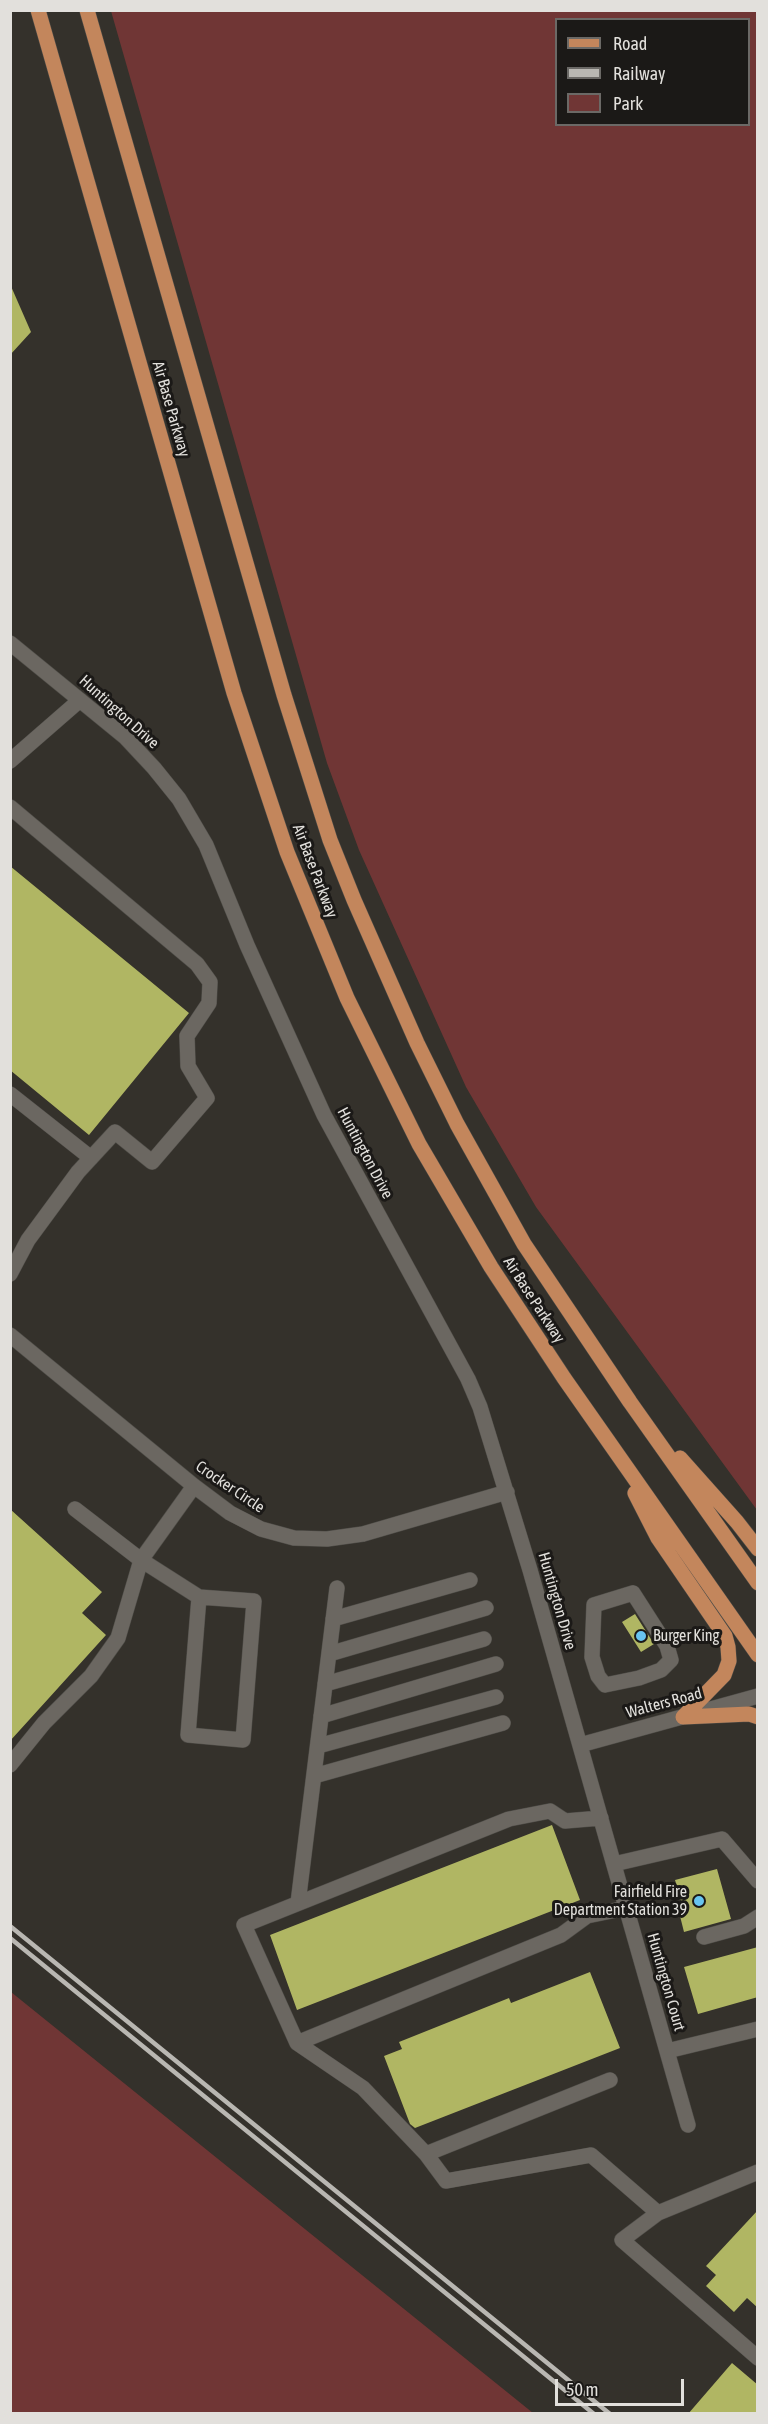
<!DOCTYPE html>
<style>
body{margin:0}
#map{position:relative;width:768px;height:2424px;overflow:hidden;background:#34312b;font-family:"Asap Condensed",sans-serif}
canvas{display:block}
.frame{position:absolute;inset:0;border:12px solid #e2e0dc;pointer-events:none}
.legend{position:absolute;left:555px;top:18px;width:195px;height:108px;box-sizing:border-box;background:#1b1917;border:2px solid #6b6966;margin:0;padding:8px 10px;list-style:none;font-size:18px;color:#e2e0dc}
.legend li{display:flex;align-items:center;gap:12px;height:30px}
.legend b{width:30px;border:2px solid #6b6966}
.scale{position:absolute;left:555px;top:2379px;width:129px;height:27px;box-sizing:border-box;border:3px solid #e2e0dc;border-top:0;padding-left:8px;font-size:18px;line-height:21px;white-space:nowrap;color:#e2e0dc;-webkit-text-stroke:4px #1b1917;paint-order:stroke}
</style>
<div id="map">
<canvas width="768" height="2424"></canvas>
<div class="frame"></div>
<ul class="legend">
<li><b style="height:8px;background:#c3865c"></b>Road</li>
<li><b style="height:8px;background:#b9b7b2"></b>Railway</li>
<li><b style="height:16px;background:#703635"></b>Park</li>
</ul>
<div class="scale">50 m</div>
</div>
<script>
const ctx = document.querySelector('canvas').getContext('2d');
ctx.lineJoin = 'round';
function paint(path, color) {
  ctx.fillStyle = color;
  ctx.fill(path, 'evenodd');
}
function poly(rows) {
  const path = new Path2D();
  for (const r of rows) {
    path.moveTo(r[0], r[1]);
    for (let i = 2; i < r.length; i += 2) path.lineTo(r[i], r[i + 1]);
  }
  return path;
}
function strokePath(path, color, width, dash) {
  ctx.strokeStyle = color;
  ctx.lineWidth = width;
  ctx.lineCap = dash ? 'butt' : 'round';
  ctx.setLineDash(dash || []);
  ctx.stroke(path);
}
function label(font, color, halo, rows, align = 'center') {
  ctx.font = font + ' "Asap Condensed",sans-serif';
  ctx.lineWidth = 6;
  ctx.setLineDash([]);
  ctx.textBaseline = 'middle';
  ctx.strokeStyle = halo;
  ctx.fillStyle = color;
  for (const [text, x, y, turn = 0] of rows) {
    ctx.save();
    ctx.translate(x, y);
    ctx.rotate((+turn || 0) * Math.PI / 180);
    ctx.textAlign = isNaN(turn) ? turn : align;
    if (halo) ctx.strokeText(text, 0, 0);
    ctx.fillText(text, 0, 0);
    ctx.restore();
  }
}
paint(poly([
 [111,11,757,11,757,1510,536,1207,466,1087,359,850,327,763],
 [556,20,748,20,748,124,556,124],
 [11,1992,533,2413,11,2413]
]), '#703635');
paint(poly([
 [10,284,31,332,10,355],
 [10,866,189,1013,89,1135,10,1070],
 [10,1509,102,1592,82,1613,106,1635,10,1741],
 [635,1614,654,1644,641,1652,622,1622],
 [552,1825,580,1900,297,2010,270,1935],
 [717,1869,731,1919,684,1932,678,1908,683,1907,675,1880],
 [758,1947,758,1997,698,2014,684,1967],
 [590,1972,620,2048,415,2128,410,2124,384,2056,402,2049,399,2042,509,1998,511,2003],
 [758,2210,758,2308,747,2298,734,2312,706,2286,716,2275,706,2266],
 [732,2363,758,2385,758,2414,688,2414]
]), '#b0b663');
const minor = poly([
 [10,643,125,737,154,768,179,799,206,845,247,945,324,1115,468,1379,480,1407,530,1570,688,2125],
 [10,761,80,700],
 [10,807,197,964,210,982,209,1003,187,1036,188,1066,207,1098,152,1162,115,1132,78,1172,28,1240,10,1274],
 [10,1094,91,1158],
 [10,1335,194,1486,230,1513,261,1529,294,1538,327,1539,363,1534,507,1492],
 [75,1509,141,1560,194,1486],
 [633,1593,667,1646,671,1660,661,1670,639,1678,605,1685,598,1676,592,1657,594,1605,633,1593],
 [333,1619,470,1580],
 [329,1654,486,1608],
 [325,1684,484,1639],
 [321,1716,496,1664],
 [580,1745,758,1696],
 [318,1746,496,1697],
 [10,1765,44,1723,91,1676,118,1638,141,1560,199,1597,254,1601,243,1740,188,1735,199,1597],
 [314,1776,503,1723],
 [601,1818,565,1821,550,1811,509,1819,244,1925,297,2043,561,1935,587,1916,626,1908],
 [614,1864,722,1839,758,1881],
 [298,1903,337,1588],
 [704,1937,744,1926,758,1917],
 [297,2043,363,2088,426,2154,610,2080],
 [667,2051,758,2029],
 [426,2154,446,2181,591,2155,658,2213],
 [758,2172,658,2213,622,2240,758,2358]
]);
const major = poly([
 [38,10,234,693,287,852,347,998,419,1144,491,1267,564,1378,758,1655],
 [87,10,284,695,330,840,354,900,417,1043,457,1124,524,1244,630,1402,758,1583],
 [680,1458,737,1522,758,1549],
 [635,1493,658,1538,725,1636,728,1647,729,1661,724,1675,683,1717],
 [683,1717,749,1714,758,1717]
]);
strokePath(minor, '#4f4d48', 16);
strokePath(major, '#4f4d48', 16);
strokePath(minor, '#6b6761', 15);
strokePath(major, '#c3865c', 15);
strokePath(poly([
 [10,1926,610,2414],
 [10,1938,594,2414]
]), '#b9b7b2', 4.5);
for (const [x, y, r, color] of [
 [641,1636,6,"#68c4f0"],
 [699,1901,6,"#68c4f0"]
]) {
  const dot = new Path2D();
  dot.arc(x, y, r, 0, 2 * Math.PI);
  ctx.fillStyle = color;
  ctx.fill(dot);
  strokePath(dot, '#1b1917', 2);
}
label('16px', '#e2e0dc', '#1b1917', [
 ["Air Base Parkway",171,409,74],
 ["Huntington Drive",119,712,42],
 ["Air Base Parkway",315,871,69],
 ["Huntington Drive",365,1153,62],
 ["Air Base Parkway",534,1300,57],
 ["Crocker Circle",230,1487,34],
 ["Huntington Drive",557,1601,74],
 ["Walters Road",664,1703,-15],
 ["Huntington Court",666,1982,74]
]);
label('16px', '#e2e0dc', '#1b1917', [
 ["Burger King",653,1636],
 ["Fairfield Fire",687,1892,"right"],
 ["Department Station 39",687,1910,"right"]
], 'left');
</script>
